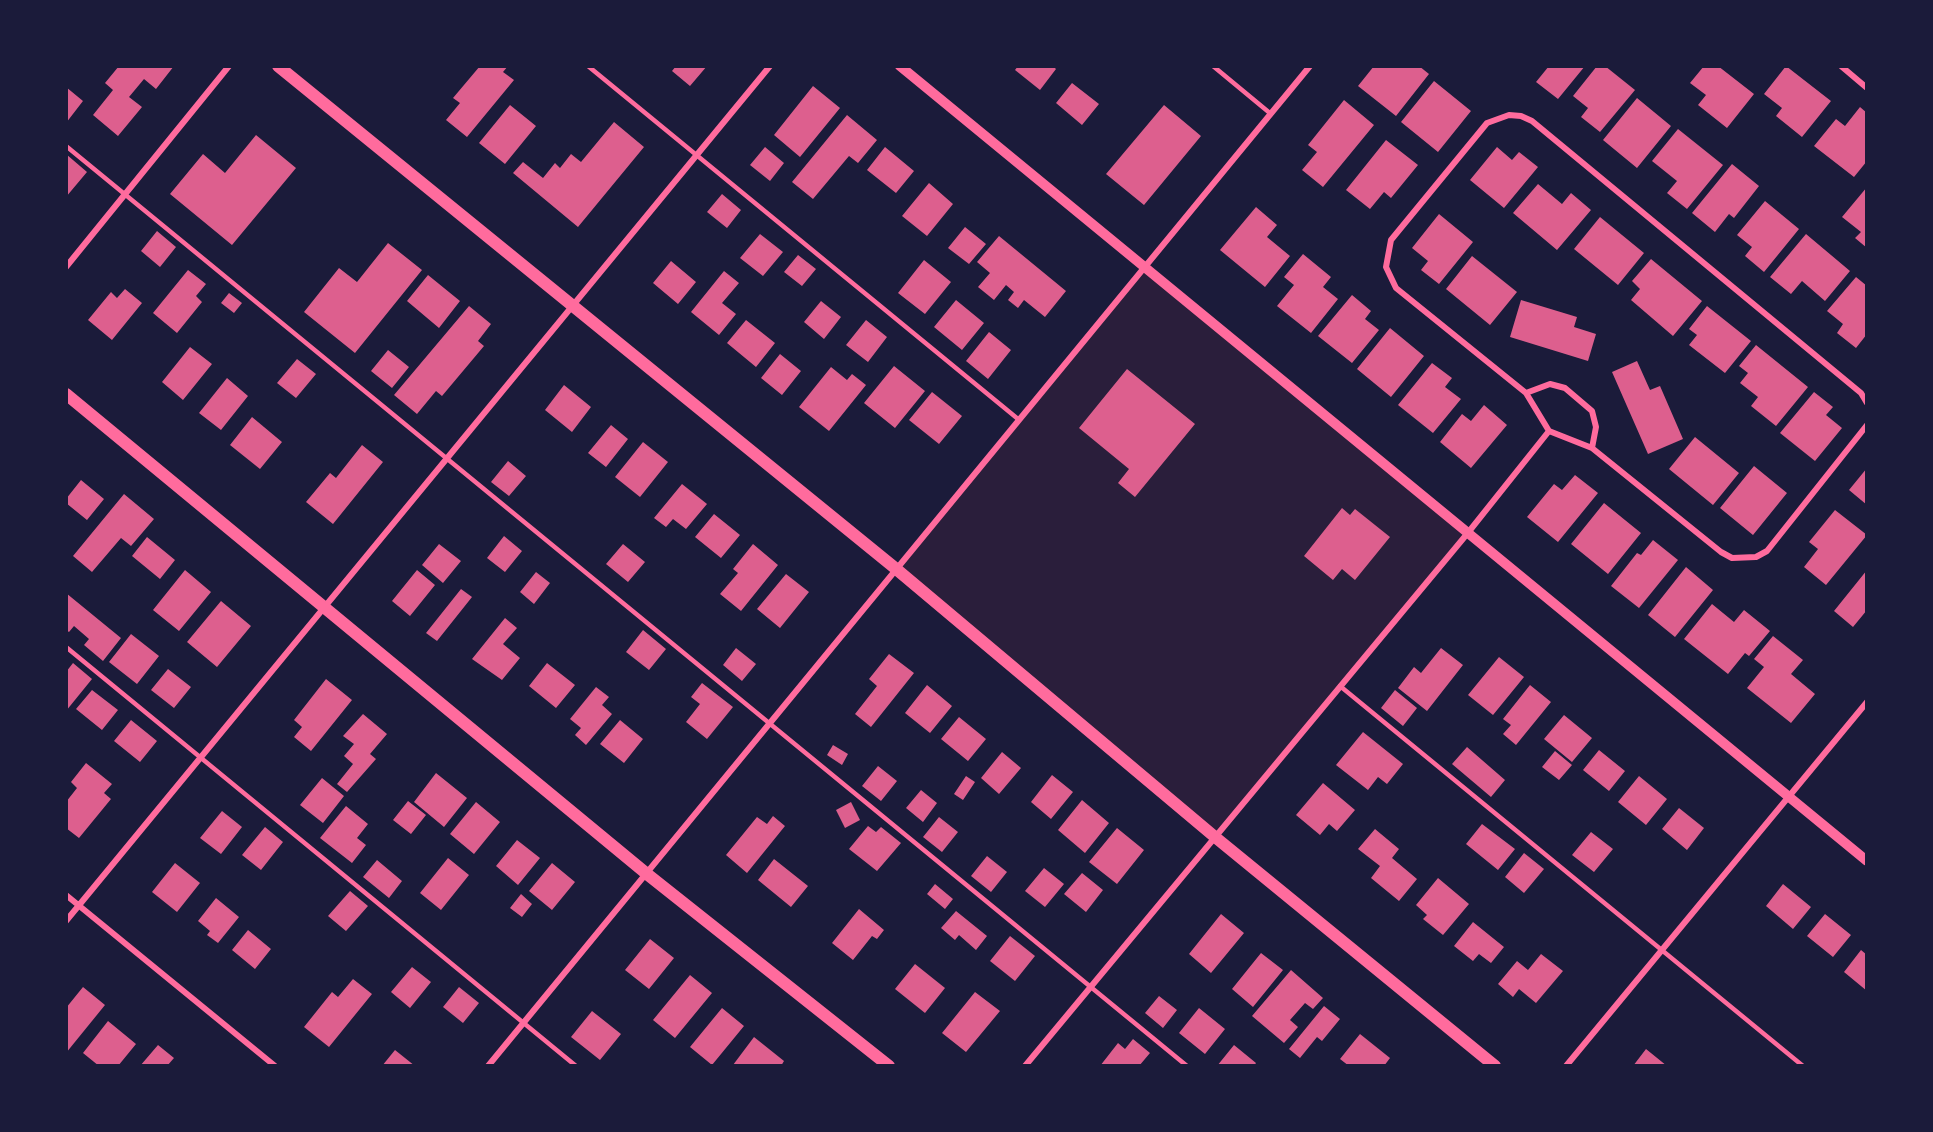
<!DOCTYPE html>
<style>
body{margin:0}
#map{position:relative;width:1933px;height:1132px;overflow:hidden;background:#1b1b3a;font-family:Barlow,sans-serif}
canvas{display:block}
.frame{position:absolute;inset:0;border:68px solid #1b1b3a;pointer-events:none}
</style>
<div id="map">
<canvas width="1933" height="1132"></canvas>
<div class="frame"></div>
</div>
<script>
const ctx = document.querySelector('canvas').getContext('2d');
ctx.lineJoin = 'round';
function paint(path, color) {
  ctx.fillStyle = color;
  ctx.fill(path, 'evenodd');
}
function poly(rows) {
  const path = new Path2D();
  for (const r of rows) {
    path.moveTo(r[0], r[1]);
    for (let i = 2; i < r.length; i += 2) path.lineTo(r[i], r[i + 1]);
  }
  return path;
}
function strokePath(path, color, width, dash) {
  ctx.strokeStyle = color;
  ctx.lineWidth = width;
  ctx.lineCap = dash ? 'butt' : 'round';
  ctx.setLineDash(dash || []);
  ctx.stroke(path);
}
paint(poly([
 [1143,267,1467,534,1215,837,895,568]
]), '#2a1e3b');
paint(poly([
 [119,66,174,66,156,89,144,79,129,97,142,107,118,136,93,115,113,90,105,83],
 [480,66,508,66,503,72,514,80,467,137,446,120,460,103,453,98],
 [676,66,707,66,690,86,672,71],
 [1018,66,1053,66,1056,69,1040,90,1015,70],
 [1374,66,1419,66,1429,74,1396,116,1358,86],
 [1549,66,1585,66,1558,99,1536,82],
 [1597,66,1605,66,1635,90,1600,132,1581,117,1588,108,1573,96],
 [1704,66,1718,66,1754,94,1727,128,1698,105,1706,95,1690,83],
 [1786,66,1831,101,1802,137,1776,116,1782,108,1764,94],
 [1434,81,1471,111,1438,152,1401,122],
 [1072,83,1099,104,1082,125,1056,103],
 [813,86,840,108,800,157,774,135],
 [66,87,83,101,66,123],
 [1637,98,1671,126,1637,168,1603,140],
 [1344,100,1374,125,1323,187,1302,170,1317,152,1308,145],
 [510,105,536,126,505,164,479,143],
 [1164,105,1201,136,1144,205,1106,174],
 [1860,107,1867,113,1867,161,1854,177,1814,146,1836,119,1845,126],
 [847,115,877,140,858,163,849,156,813,199,792,182],
 [614,122,644,147,578,227,513,173,523,162,543,178,555,163,560,168,571,154,581,162],
 [1678,129,1723,165,1687,209,1667,193,1677,181,1652,161],
 [256,135,296,168,232,245,170,194,203,154,225,173],
 [1386,140,1418,165,1391,198,1384,192,1370,209,1346,190],
 [765,147,784,163,770,181,750,165],
 [885,147,914,171,896,193,867,170],
 [1497,147,1512,160,1519,152,1538,167,1504,208,1470,180],
 [66,154,87,172,66,197],
 [1732,164,1759,186,1734,218,1729,214,1715,232,1692,213],
 [929,183,953,204,927,236,902,216],
 [1538,184,1562,204,1571,193,1591,210,1557,250,1513,213],
 [1867,187,1867,248,1855,238,1861,232,1842,217],
 [722,194,741,210,727,228,707,212],
 [1765,201,1799,229,1764,272,1745,256,1752,247,1737,235],
 [1256,207,1277,225,1267,237,1290,256,1265,287,1220,250],
 [1439,214,1473,242,1439,284,1421,270,1428,261,1412,248],
 [1600,217,1644,253,1618,285,1574,249],
 [965,227,986,244,969,264,948,248],
 [157,231,176,247,160,267,141,251],
 [760,234,783,252,763,276,740,258],
 [1806,234,1850,271,1825,301,1802,281,1791,294,1770,277],
 [999,236,1066,291,1045,317,1024,300,1018,308,1008,300,1014,292,1006,285,994,300,978,287,990,273,977,262],
 [388,243,422,270,355,353,304,312,339,268,357,282],
 [1303,254,1331,277,1323,287,1338,299,1311,333,1277,306,1294,285,1284,277],
 [798,255,816,269,802,286,784,272],
 [1472,256,1517,292,1490,325,1446,289],
 [1651,259,1702,301,1673,336,1631,300,1640,289,1632,281],
 [924,260,951,282,925,314,898,293],
 [671,261,696,282,678,304,653,283],
 [188,270,206,284,196,296,202,302,177,333,153,313],
 [724,271,739,283,722,303,736,314,719,335,691,312],
 [428,275,460,301,439,328,407,301],
 [1856,277,1867,286,1867,334,1856,348,1837,333,1843,324,1827,311],
 [125,289,142,303,112,340,88,320,111,292,117,298],
 [229,293,242,303,234,313,221,303],
 [1352,295,1371,311,1365,319,1379,330,1352,363,1318,336],
 [956,300,984,323,962,350,934,327],
 [1521,300,1577,317,1574,327,1596,334,1588,361,1510,337],
 [821,301,841,317,824,339,804,322],
 [469,306,491,324,478,341,484,346,442,396,436,391,417,414,394,395],
 [1707,306,1751,341,1725,373,1689,345,1697,335,1689,329],
 [746,320,775,343,756,367,727,343],
 [866,320,887,337,868,362,846,345],
 [1390,328,1424,356,1391,397,1357,369],
 [989,332,1011,350,988,379,966,361],
 [1756,345,1808,387,1776,426,1751,406,1758,397,1740,383,1748,373,1739,366],
 [190,347,212,364,183,400,162,382],
 [388,350,409,367,392,388,371,371],
 [780,354,801,371,782,395,761,378],
 [297,359,316,374,296,398,277,383],
 [1637,361,1650,390,1660,386,1683,439,1648,454,1612,372],
 [1432,363,1452,378,1445,387,1461,399,1433,433,1398,405],
 [894,366,925,391,895,428,864,403],
 [831,367,847,380,852,374,866,385,829,431,799,407],
 [1127,369,1195,424,1135,497,1118,483,1129,469,1079,428],
 [227,378,248,396,221,430,199,413],
 [564,385,591,407,572,432,545,410],
 [932,392,962,416,939,444,909,420],
 [1814,392,1833,407,1826,415,1842,428,1815,461,1780,433],
 [1484,405,1507,425,1471,468,1440,442,1462,414,1471,421],
 [252,417,282,442,260,469,230,445],
 [611,425,628,439,606,467,588,453],
 [1695,437,1739,473,1713,505,1669,469],
 [643,442,668,462,640,497,615,477],
 [362,445,383,462,333,524,306,502,330,473,336,478],
 [508,461,526,476,509,496,491,482],
 [1754,466,1787,493,1753,535,1720,508],
 [1867,468,1867,505,1849,490],
 [1575,475,1598,493,1558,542,1527,517,1554,484,1562,490],
 [81,480,104,499,87,520,66,503,66,499],
 [682,484,707,504,686,529,673,519,666,527,654,518],
 [124,494,154,519,131,546,121,538,92,572,73,556],
 [1604,503,1641,533,1608,574,1571,544],
 [1342,508,1350,515,1355,509,1390,537,1355,580,1342,569,1333,580,1304,556],
 [1835,510,1867,535,1826,585,1804,567,1818,549,1809,542],
 [714,514,740,535,721,558,695,537],
 [504,536,522,551,505,572,487,558],
 [147,537,175,560,160,579,132,556],
 [1653,540,1678,560,1639,608,1611,586,1637,553,1641,555],
 [439,544,461,561,443,583,422,565],
 [623,544,645,562,628,582,606,564],
 [753,544,778,565,741,611,720,594,738,573,733,569],
 [1686,567,1713,590,1675,637,1648,615],
 [185,570,211,592,179,631,153,610],
 [417,570,435,585,410,616,392,601],
 [1867,570,1867,610,1853,627,1834,611],
 [536,572,550,583,534,604,520,592],
 [786,574,809,592,780,628,757,609],
 [461,589,472,597,437,641,426,633],
 [66,593,121,638,103,661,84,645,89,639,74,626,69,632,66,630],
 [221,601,251,626,217,667,187,642],
 [1712,604,1734,622,1744,610,1770,631,1749,656,1745,653,1728,674,1684,639],
 [505,618,517,628,503,644,520,658,502,680,472,659],
 [643,630,666,649,649,670,626,652],
 [131,634,159,656,137,684,109,662],
 [1773,636,1803,660,1791,674,1815,694,1791,723,1747,688,1764,667,1754,659],
 [736,648,756,664,742,681,723,665],
 [1441,648,1463,665,1427,711,1398,688,1414,667,1421,673],
 [889,654,914,673,871,727,855,714,877,686,869,679],
 [1499,657,1524,677,1493,715,1468,695],
 [73,663,92,679,66,711,66,672],
 [547,663,575,685,556,708,529,686],
 [168,669,191,687,174,708,151,690],
 [326,679,352,700,311,751,294,737,302,727,294,720],
 [702,683,733,707,707,739,686,722,700,704,691,697],
 [927,685,952,706,930,733,905,713],
 [1530,685,1551,702,1516,745,1503,734,1511,725,1503,719],
 [596,687,609,697,602,705,612,714,586,745,575,735,581,728,570,719],
 [92,690,118,710,102,730,76,709],
 [1395,690,1417,708,1403,726,1381,708],
 [363,714,387,734,370,754,376,759,347,792,337,784,353,764,344,756,354,744,343,736],
 [1564,715,1592,738,1572,762,1544,739],
 [959,717,986,739,968,761,941,739],
 [131,720,157,741,140,762,114,741],
 [620,720,643,739,624,763,600,744],
 [1363,732,1403,764,1387,784,1378,777,1368,790,1336,765],
 [833,745,848,754,842,765,827,755],
 [1467,747,1505,780,1491,797,1452,764],
 [1599,750,1625,771,1609,791,1583,770],
 [1555,751,1572,765,1559,780,1542,767],
 [1002,752,1021,768,999,794,981,778],
 [86,763,112,784,104,793,111,799,79,838,66,828,66,802,77,788,71,782],
 [878,766,897,781,881,801,862,786],
 [436,773,467,798,444,827,414,802],
 [1052,775,1073,792,1051,819,1031,802],
 [966,776,975,782,963,800,954,794],
 [1639,776,1667,799,1646,825,1618,802],
 [322,778,344,796,323,823,300,805],
 [1323,783,1355,810,1337,831,1329,824,1320,835,1296,815],
 [921,790,937,803,923,822,906,808],
 [1082,800,1109,823,1085,853,1058,830],
 [408,801,426,815,411,834,393,820],
 [476,802,500,822,474,854,450,834],
 [851,802,860,820,845,828,836,810],
 [346,806,368,824,357,838,366,845,352,863,320,838],
 [1679,808,1704,828,1687,850,1662,829],
 [222,811,242,827,221,854,200,838],
 [773,816,785,826,747,873,726,855,757,817,767,824],
 [939,817,958,832,942,852,923,837],
 [1482,824,1515,849,1498,870,1466,844],
 [868,826,876,832,881,827,901,843,877,871,849,849],
 [265,827,283,842,261,870,242,855],
 [1117,828,1144,850,1117,884,1089,862],
 [1375,829,1399,849,1392,858,1417,879,1399,901,1371,878,1380,866,1358,849],
 [1591,832,1613,849,1594,872,1572,855],
 [517,840,540,858,518,885,496,866],
 [1524,853,1544,869,1524,893,1505,877],
 [987,856,1007,872,991,892,971,876],
 [448,858,469,875,441,910,420,893],
 [774,859,808,886,791,907,758,880],
 [377,860,402,881,389,898,363,877],
 [175,863,200,883,177,912,152,892],
 [552,863,575,882,552,910,529,891],
 [1044,868,1064,884,1045,907,1025,891],
 [1082,873,1103,890,1086,912,1064,894],
 [1438,878,1469,904,1443,935,1423,919,1427,915,1416,905],
 [935,884,953,899,945,909,927,894],
 [1783,884,1811,907,1793,929,1766,906],
 [350,891,368,906,346,931,328,916],
 [521,894,532,904,522,917,510,908],
 [216,898,239,917,218,943,207,935,210,931,198,921],
 [859,909,884,930,877,939,872,936,853,960,832,943],
 [956,911,987,936,976,950,959,935,955,940,941,928],
 [1221,914,1244,933,1211,973,1189,954],
 [1825,914,1851,935,1833,957,1807,936],
 [1473,922,1504,947,1491,963,1479,954,1473,961,1454,946],
 [248,930,271,949,255,969,232,950],
 [1010,936,1035,956,1015,981,990,961],
 [650,939,674,958,649,989,625,970],
 [1861,950,1867,955,1867,991,1844,972],
 [1261,953,1283,970,1253,1007,1232,989],
 [1541,954,1563,971,1536,1003,1519,989,1513,997,1498,984,1517,961,1528,970],
 [915,964,945,988,925,1013,895,989],
 [412,967,431,982,410,1008,391,992],
 [1291,970,1323,998,1313,1009,1305,1003,1290,1020,1298,1027,1284,1043,1252,1016],
 [690,975,712,993,675,1038,653,1020],
 [353,979,372,994,329,1047,304,1027,332,992,338,997],
 [83,987,105,1005,66,1053,66,1008],
 [459,987,479,1003,463,1023,443,1007],
 [975,992,1000,1011,966,1052,942,1033],
 [1159,996,1177,1010,1163,1028,1145,1013],
 [1324,1006,1340,1019,1322,1041,1317,1037,1300,1058,1289,1049],
 [722,1008,744,1026,712,1065,690,1047],
 [1199,1008,1225,1029,1205,1054,1179,1033],
 [592,1011,621,1034,600,1060,571,1037],
 [108,1021,136,1044,118,1066,99,1066,83,1053],
 [1360,1034,1390,1058,1384,1066,1349,1066,1340,1059],
 [754,1037,784,1061,781,1066,733,1065],
 [1133,1039,1150,1053,1139,1066,1100,1066,1118,1043,1125,1049],
 [158,1045,174,1058,167,1066,140,1066],
 [1234,1045,1256,1063,1254,1066,1217,1066],
 [1646,1049,1667,1066,1633,1066],
 [395,1050,415,1066,382,1066]
]), '#dd5f8e');
strokePath(poly([
 [588,66,1018,419],
 [1213,66,1271,114],
 [66,146,1187,1066],
 [66,647,576,1066],
 [1340,686,1803,1066]
]), '#ff6b9d', 4.5);
strokePath(poly([
 [1841,66,1867,88],
 [66,267,229,66],
 [1526,393,1550,384,1565,388,1592,411,1596,427,1592,448],
 [1867,403,1861,393,1532,121,1521,116,1509,115,1487,123,1391,240,1386,267,1396,288,1526,393,1549,431,1592,448,1721,552,1732,558,1756,557,1767,551,1867,425],
 [66,895,275,1066],
 [66,921,770,66],
 [488,1066,1310,66],
 [1025,1066,1467,534,1549,431],
 [1566,1066,1867,702]
]), '#ff6b9d', 6);
strokePath(poly([
 [900,66,1867,861]
]), '#ff6b9d', 10);
strokePath(poly([
 [278,66,895,568,1215,837,1495,1066],
 [66,394,647,874,889,1066]
]), '#ff6b9d', 12);
</script>
